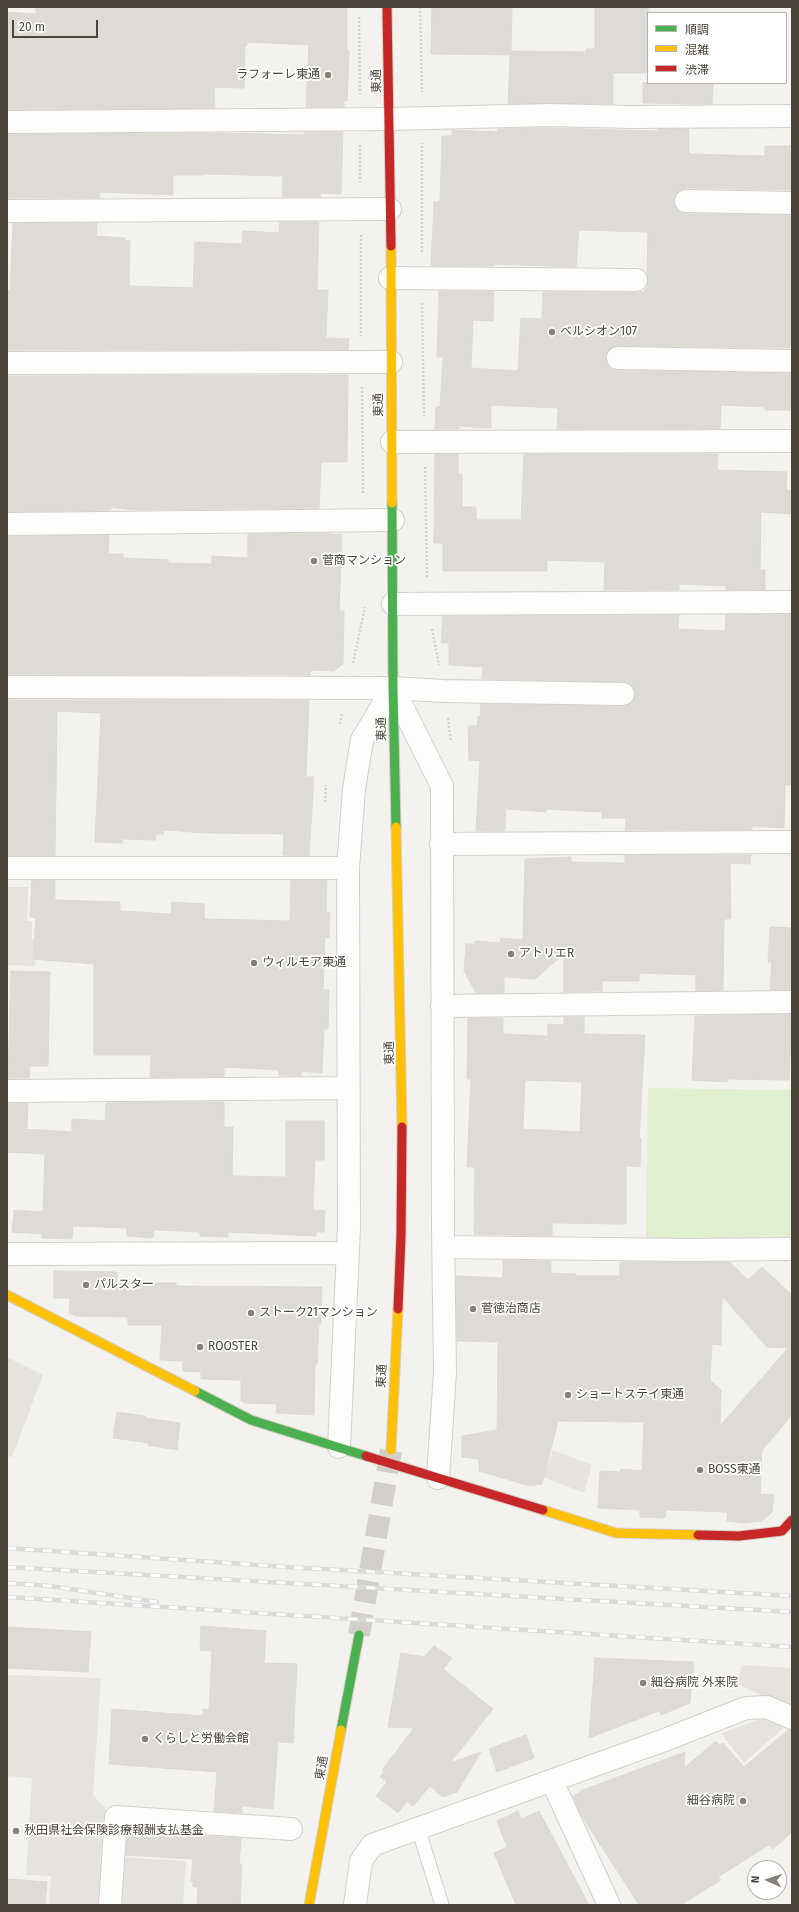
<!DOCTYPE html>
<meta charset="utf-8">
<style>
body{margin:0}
#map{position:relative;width:799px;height:1912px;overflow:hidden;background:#f4f2ee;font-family:"Fira Sans","Noto Sans JP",sans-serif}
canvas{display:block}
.frame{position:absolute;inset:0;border:8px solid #4b4439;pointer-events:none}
.legend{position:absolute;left:647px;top:12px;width:140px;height:72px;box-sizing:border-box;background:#fff;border:1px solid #b7b4b0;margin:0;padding:5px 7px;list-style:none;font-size:12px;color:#4b4439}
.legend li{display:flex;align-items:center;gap:8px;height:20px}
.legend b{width:20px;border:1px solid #b7b4b0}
.north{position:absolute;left:747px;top:1860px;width:40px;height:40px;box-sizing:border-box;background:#fff;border:1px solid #b7b4b0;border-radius:50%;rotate:273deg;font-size:11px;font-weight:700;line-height:16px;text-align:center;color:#4b4439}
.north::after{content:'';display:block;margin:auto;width:14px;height:18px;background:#868178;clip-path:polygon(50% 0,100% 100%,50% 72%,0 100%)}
.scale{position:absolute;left:12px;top:20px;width:86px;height:18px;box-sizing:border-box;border:2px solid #4b4439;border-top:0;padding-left:5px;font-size:12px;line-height:14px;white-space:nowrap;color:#4b4439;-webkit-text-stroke:3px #fff;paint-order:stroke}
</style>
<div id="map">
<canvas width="799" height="1912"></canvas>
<div class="frame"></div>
<ul class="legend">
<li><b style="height:5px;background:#4caf50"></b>順調</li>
<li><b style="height:5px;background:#ffc107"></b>混雑</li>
<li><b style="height:5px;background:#c62828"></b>渋滞</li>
</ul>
<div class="north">N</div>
<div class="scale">20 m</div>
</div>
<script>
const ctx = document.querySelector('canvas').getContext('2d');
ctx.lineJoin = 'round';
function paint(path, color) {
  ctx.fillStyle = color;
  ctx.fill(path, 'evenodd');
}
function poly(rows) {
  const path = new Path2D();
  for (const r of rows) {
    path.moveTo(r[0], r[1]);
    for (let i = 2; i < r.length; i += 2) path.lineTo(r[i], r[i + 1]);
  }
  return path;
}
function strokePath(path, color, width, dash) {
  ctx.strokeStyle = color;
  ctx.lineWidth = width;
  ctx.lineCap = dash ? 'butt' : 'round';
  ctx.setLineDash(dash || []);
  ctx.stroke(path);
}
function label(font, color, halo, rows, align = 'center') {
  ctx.font = font + ' "Fira Sans","Noto Sans JP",sans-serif';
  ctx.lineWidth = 3.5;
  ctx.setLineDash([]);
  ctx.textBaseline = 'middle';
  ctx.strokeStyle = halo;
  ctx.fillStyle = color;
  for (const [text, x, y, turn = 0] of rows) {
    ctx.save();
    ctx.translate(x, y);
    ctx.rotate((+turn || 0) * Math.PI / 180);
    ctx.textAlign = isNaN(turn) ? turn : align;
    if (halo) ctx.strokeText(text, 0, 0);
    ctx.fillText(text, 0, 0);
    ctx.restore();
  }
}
paint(poly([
 [648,1088,792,1090,792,1241,646,1239]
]), '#e1eecf');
paint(poly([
 [7,887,28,887,27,921,32,921,32,939,36,939,35,966,7,965],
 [7,1357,43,1375,12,1457,7,1456],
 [553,1450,592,1465,584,1493,543,1477],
 [742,1665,792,1668,792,1711,736,1683],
 [7,1675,101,1678,93,1795,106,1809,100,1905,49,1905,51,1876,26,1875,32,1778,7,1776],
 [767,1717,783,1728,744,1763,721,1733],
 [119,1857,186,1861,183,1905,116,1905]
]), '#e6e3df');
const building = poly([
 [36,7,347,7,347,51,349,51,347,101,344,100,344,107,306,107,309,45,247,42,247,46,245,46,244,88,214,87,215,108,7,110,7,12,36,14,36,7],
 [432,7,512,7,511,51,586,52,586,49,595,49,595,7,648,7,648,73,613,73,613,104,508,104,510,55,431,54,432,7],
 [643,83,713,83,712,104,643,103,643,83],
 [551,128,658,131,658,129,689,129,689,154,765,156,765,146,792,146,792,190,686,188,680,190,676,194,674,201,675,207,679,211,686,214,792,215,791,348,618,346,612,347,608,351,606,358,607,364,611,368,618,370,792,373,791,410,765,410,765,407,721,405,720,429,557,429,558,408,491,405,491,428,459,426,459,429,435,429,436,407,440,407,443,357,437,357,439,291,494,291,493,321,473,320,471,368,518,371,521,318,542,319,543,292,644,292,645,289,647,289,648,280,647,274,648,232,579,230,576,267,494,264,494,266,431,266,434,202,440,202,442,136,452,136,452,130,498,132,498,129,551,128],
 [305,132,343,132,341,194,321,193,320,197,282,197,283,176,204,174,204,175,173,175,173,195,100,192,99,198,7,198,7,134,220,133,305,135,305,132],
 [280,222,319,222,317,290,328,290,326,338,349,339,348,350,7,350,7,291,10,291,13,223,97,223,96,236,125,238,125,241,130,241,129,286,193,288,195,242,242,244,243,231,279,233,280,222],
 [348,375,347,462,321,462,319,508,135,510,111,507,111,510,7,512,7,376,348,375],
 [435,454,458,454,458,474,462,474,462,507,476,507,476,520,521,520,524,454,718,454,717,470,787,472,786,490,792,491,792,514,761,512,760,570,765,570,765,590,726,590,726,586,679,584,679,590,604,590,605,562,547,560,547,571,443,571,443,543,434,543,435,454],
 [318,533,342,535,339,611,344,611,343,664,334,671,311,670,310,675,7,674,7,536,109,535,108,554,123,554,123,558,168,560,168,563,212,564,212,556,248,558,248,534,318,533],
 [792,614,792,785,785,785,784,828,752,826,752,830,625,830,626,818,602,818,602,812,546,809,546,812,506,809,505,831,476,831,480,761,469,760,468,726,477,726,478,716,480,717,481,704,623,706,629,705,633,701,635,694,634,688,630,684,623,682,482,679,483,667,449,665,449,643,441,643,443,616,679,615,678,629,725,631,726,615,792,614],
 [7,700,309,700,306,777,314,777,309,856,283,855,284,834,207,833,164,830,163,834,155,834,156,840,122,839,122,843,95,842,101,713,57,711,55,856,7,856,7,700],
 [625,855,751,855,750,864,730,863,731,919,724,919,723,990,696,991,696,975,639,973,639,981,602,981,602,991,564,992,564,954,535,979,504,977,504,993,476,993,464,971,466,944,474,944,475,941,500,943,501,938,523,940,525,859,571,857,571,862,625,863,625,855],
 [32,880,55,880,55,900,120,902,120,911,171,914,172,902,204,904,204,919,290,921,291,880,327,880,326,912,330,912,329,938,325,937,323,990,329,990,328,1029,324,1029,322,1073,301,1071,301,1076,279,1075,279,1070,224,1067,224,1077,150,1077,151,1055,94,1055,94,964,33,959,36,918,30,917,32,880],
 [770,927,792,928,792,990,770,990,772,962,768,962,770,927],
 [11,971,50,972,48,1066,30,1066,29,1078,8,1078,11,971],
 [792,1014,789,1080,728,1079,728,1082,692,1080,695,1016,792,1014],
 [564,1017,584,1017,584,1034,645,1035,639,1139,641,1139,640,1167,626,1166,626,1224,552,1223,552,1236,474,1234,475,1167,467,1167,471,1079,467,1079,468,1018,503,1018,503,1034,548,1036,548,1024,564,1025,564,1017],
 [525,1080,582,1082,580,1132,523,1129,525,1080],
 [148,1102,224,1102,224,1127,233,1127,232,1176,286,1177,286,1121,324,1121,324,1160,315,1160,313,1210,325,1211,324,1232,316,1232,316,1236,228,1232,228,1237,200,1236,200,1232,154,1230,153,1238,127,1236,127,1228,73,1226,72,1239,42,1238,42,1234,12,1232,14,1210,43,1212,45,1154,7,1152,7,1128,72,1132,72,1119,105,1121,106,1103,148,1102],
 [28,1103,27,1128,7,1127,7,1104,28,1103],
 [503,1260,551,1261,551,1273,576,1274,576,1276,620,1276,620,1262,730,1262,748,1280,762,1267,792,1295,792,1415,762,1450,760,1494,774,1495,772,1512,762,1521,744,1523,727,1521,728,1512,666,1510,665,1518,640,1517,640,1510,598,1508,600,1471,620,1472,621,1469,642,1471,644,1422,558,1421,542,1484,530,1486,479,1471,479,1459,462,1457,462,1436,497,1430,498,1342,457,1341,456,1276,503,1278,503,1260],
 [722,1296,767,1347,788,1348,720,1426,721,1390,710,1380,712,1344,721,1345,722,1296],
 [54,1271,117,1272,117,1283,176,1283,176,1286,322,1287,321,1324,319,1324,317,1364,315,1364,314,1415,276,1413,277,1404,246,1403,241,1401,241,1380,201,1379,201,1372,183,1371,183,1361,160,1360,162,1325,128,1325,128,1317,76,1316,69,1313,70,1298,54,1298,54,1271],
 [117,1412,145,1416,145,1418,180,1423,177,1450,148,1445,149,1443,113,1438,117,1412],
 [201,1626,266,1631,264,1663,297,1664,293,1743,278,1742,273,1809,242,1806,242,1813,214,1811,217,1772,109,1764,112,1709,203,1716,203,1709,209,1710,212,1651,200,1650,201,1626],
 [7,1627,91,1632,88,1672,7,1668,7,1627],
 [434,1646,452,1658,443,1669,493,1709,450,1763,481,1752,457,1792,443,1797,430,1786,413,1806,407,1801,398,1813,376,1796,387,1782,380,1777,384,1772,382,1770,414,1728,388,1727,401,1653,424,1657,434,1646],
 [595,1658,694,1662,690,1703,661,1715,659,1711,589,1738,595,1658],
 [788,1730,792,1730,792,1832,773,1849,769,1845,718,1877,721,1880,681,1905,639,1905,580,1813,573,1796,581,1792,580,1791,685,1752,684,1768,716,1741,720,1746,723,1743,744,1767,788,1730],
 [526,1735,534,1758,497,1772,489,1749,526,1735],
 [518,1811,521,1819,539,1811,589,1905,516,1905,494,1853,507,1847,497,1821,518,1811],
 [132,1831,155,1832,155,1834,241,1838,239,1864,242,1864,240,1905,197,1905,198,1887,193,1887,193,1881,191,1881,193,1859,126,1855,127,1836,132,1831],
 [7,1879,47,1882,45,1905,7,1905,7,1879]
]);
paint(building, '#dedbd6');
strokePath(building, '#dcd9d4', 1);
strokePath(poly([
 [359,1635,391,1450]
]), '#d2cfca', 22, [22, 11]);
const lane = poly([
 [418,1828,442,1905]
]);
const street = poly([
 [7,122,390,119,551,115,631,117,792,116],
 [686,201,792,203],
 [7,211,390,209],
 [390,278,636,280],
 [618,358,792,361],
 [7,363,391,362],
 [392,442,792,441],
 [7,524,393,520],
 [393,604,792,602],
 [7,687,393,688,443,691,623,694],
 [393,688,442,786,443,1228,445,1372,438,1478],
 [441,844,792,842],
 [7,868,348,868],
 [442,1006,792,1002],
 [7,1091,347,1088],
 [444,1247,687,1250,792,1249],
 [7,1254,347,1253],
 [339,1447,349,1227,348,868,354,789,362,740,393,688],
 [552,1781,609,1905],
 [110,1905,116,1817,291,1829],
 [355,1905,361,1861,372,1845,662,1741,746,1708,767,1707,792,1718]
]);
const fast = poly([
 [392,503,393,688,396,827],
 [195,1391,251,1420,366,1456],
 [341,1730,359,1635]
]);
const slow = poly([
 [391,246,392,503],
 [396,827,402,1127],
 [7,1295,195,1391],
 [391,1450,398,1309],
 [543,1510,616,1533,698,1535],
 [309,1905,341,1730]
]);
const jam = poly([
 [387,7,391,246],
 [398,1309,401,1236,402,1127],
 [366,1456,543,1510],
 [698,1535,739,1536,782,1531,792,1520]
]);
strokePath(lane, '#d2d0cb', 15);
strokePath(street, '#d2d0cb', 24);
strokePath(fast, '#d3cfc5', 11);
strokePath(slow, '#d3cfc5', 11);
strokePath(jam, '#d3cfc5', 11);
strokePath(poly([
 [420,7,422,92],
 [359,17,360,94],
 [360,145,360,182],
 [361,235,361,336],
 [422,252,422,143],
 [422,303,424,416],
 [362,387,363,494],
 [425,467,427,578],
 [432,629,439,665],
 [353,663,365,607],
 [448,718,451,742],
 [340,724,342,713],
 [325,802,326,785]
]), '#d3d2cc', 2.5, [2, 2]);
strokePath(lane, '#fdfdfc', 13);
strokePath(street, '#fdfdfc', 22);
strokePath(fast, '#4caf50', 9);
strokePath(slow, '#ffc107', 9);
strokePath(jam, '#c62828', 9);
const rail = poly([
 [7,1548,287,1567,792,1596],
 [7,1567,792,1612],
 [7,1583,50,1586,157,1602],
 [7,1597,792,1647]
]);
strokePath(rail, '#dbdbda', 4.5);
strokePath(rail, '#fff', 3, [9]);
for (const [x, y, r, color] of [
 [328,75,4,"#868178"],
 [552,332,4,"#868178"],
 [314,561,4,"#868178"],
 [511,954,4,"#868178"],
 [254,963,4,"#868178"],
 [86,1285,4,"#868178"],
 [473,1309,4,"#868178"],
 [251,1313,4,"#868178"],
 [200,1347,4,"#868178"],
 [568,1395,4,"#868178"],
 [700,1470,4,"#868178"],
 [643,1683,4,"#868178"],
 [145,1739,4,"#868178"],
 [743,1801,4,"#868178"],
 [16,1831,4,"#868178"]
]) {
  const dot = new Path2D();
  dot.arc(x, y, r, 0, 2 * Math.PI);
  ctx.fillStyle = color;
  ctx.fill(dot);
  strokePath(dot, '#fff', 1.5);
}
label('12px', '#4b4439', '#fff', [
 ["ラフォーレ東通",320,75,"right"],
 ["ベルシオン107",560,332],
 ["菅商マンション",322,561],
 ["アトリエR",519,954],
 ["ウィルモア東通",262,963],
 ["パルスター",94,1285],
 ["菅徳治商店",481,1309],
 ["ストーク21マンション",259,1313],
 ["ROOSTER",208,1347],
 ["ショートステイ東通",576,1395],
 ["BOSS東通",708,1470],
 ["細谷病院 外来院",651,1683],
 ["くらしと労働会館",153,1739],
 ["細谷病院",735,1801,"right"],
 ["秋田県社会保険診療報酬支払基金",24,1831]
], 'left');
label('12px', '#4b4439', '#fff', [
 ["東通",377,81,-91],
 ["東通",379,405,-91],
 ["東通",382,729,-91],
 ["東通",390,1053,-91],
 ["東通",382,1376,-87],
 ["東通",322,1768,-80]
]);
</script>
